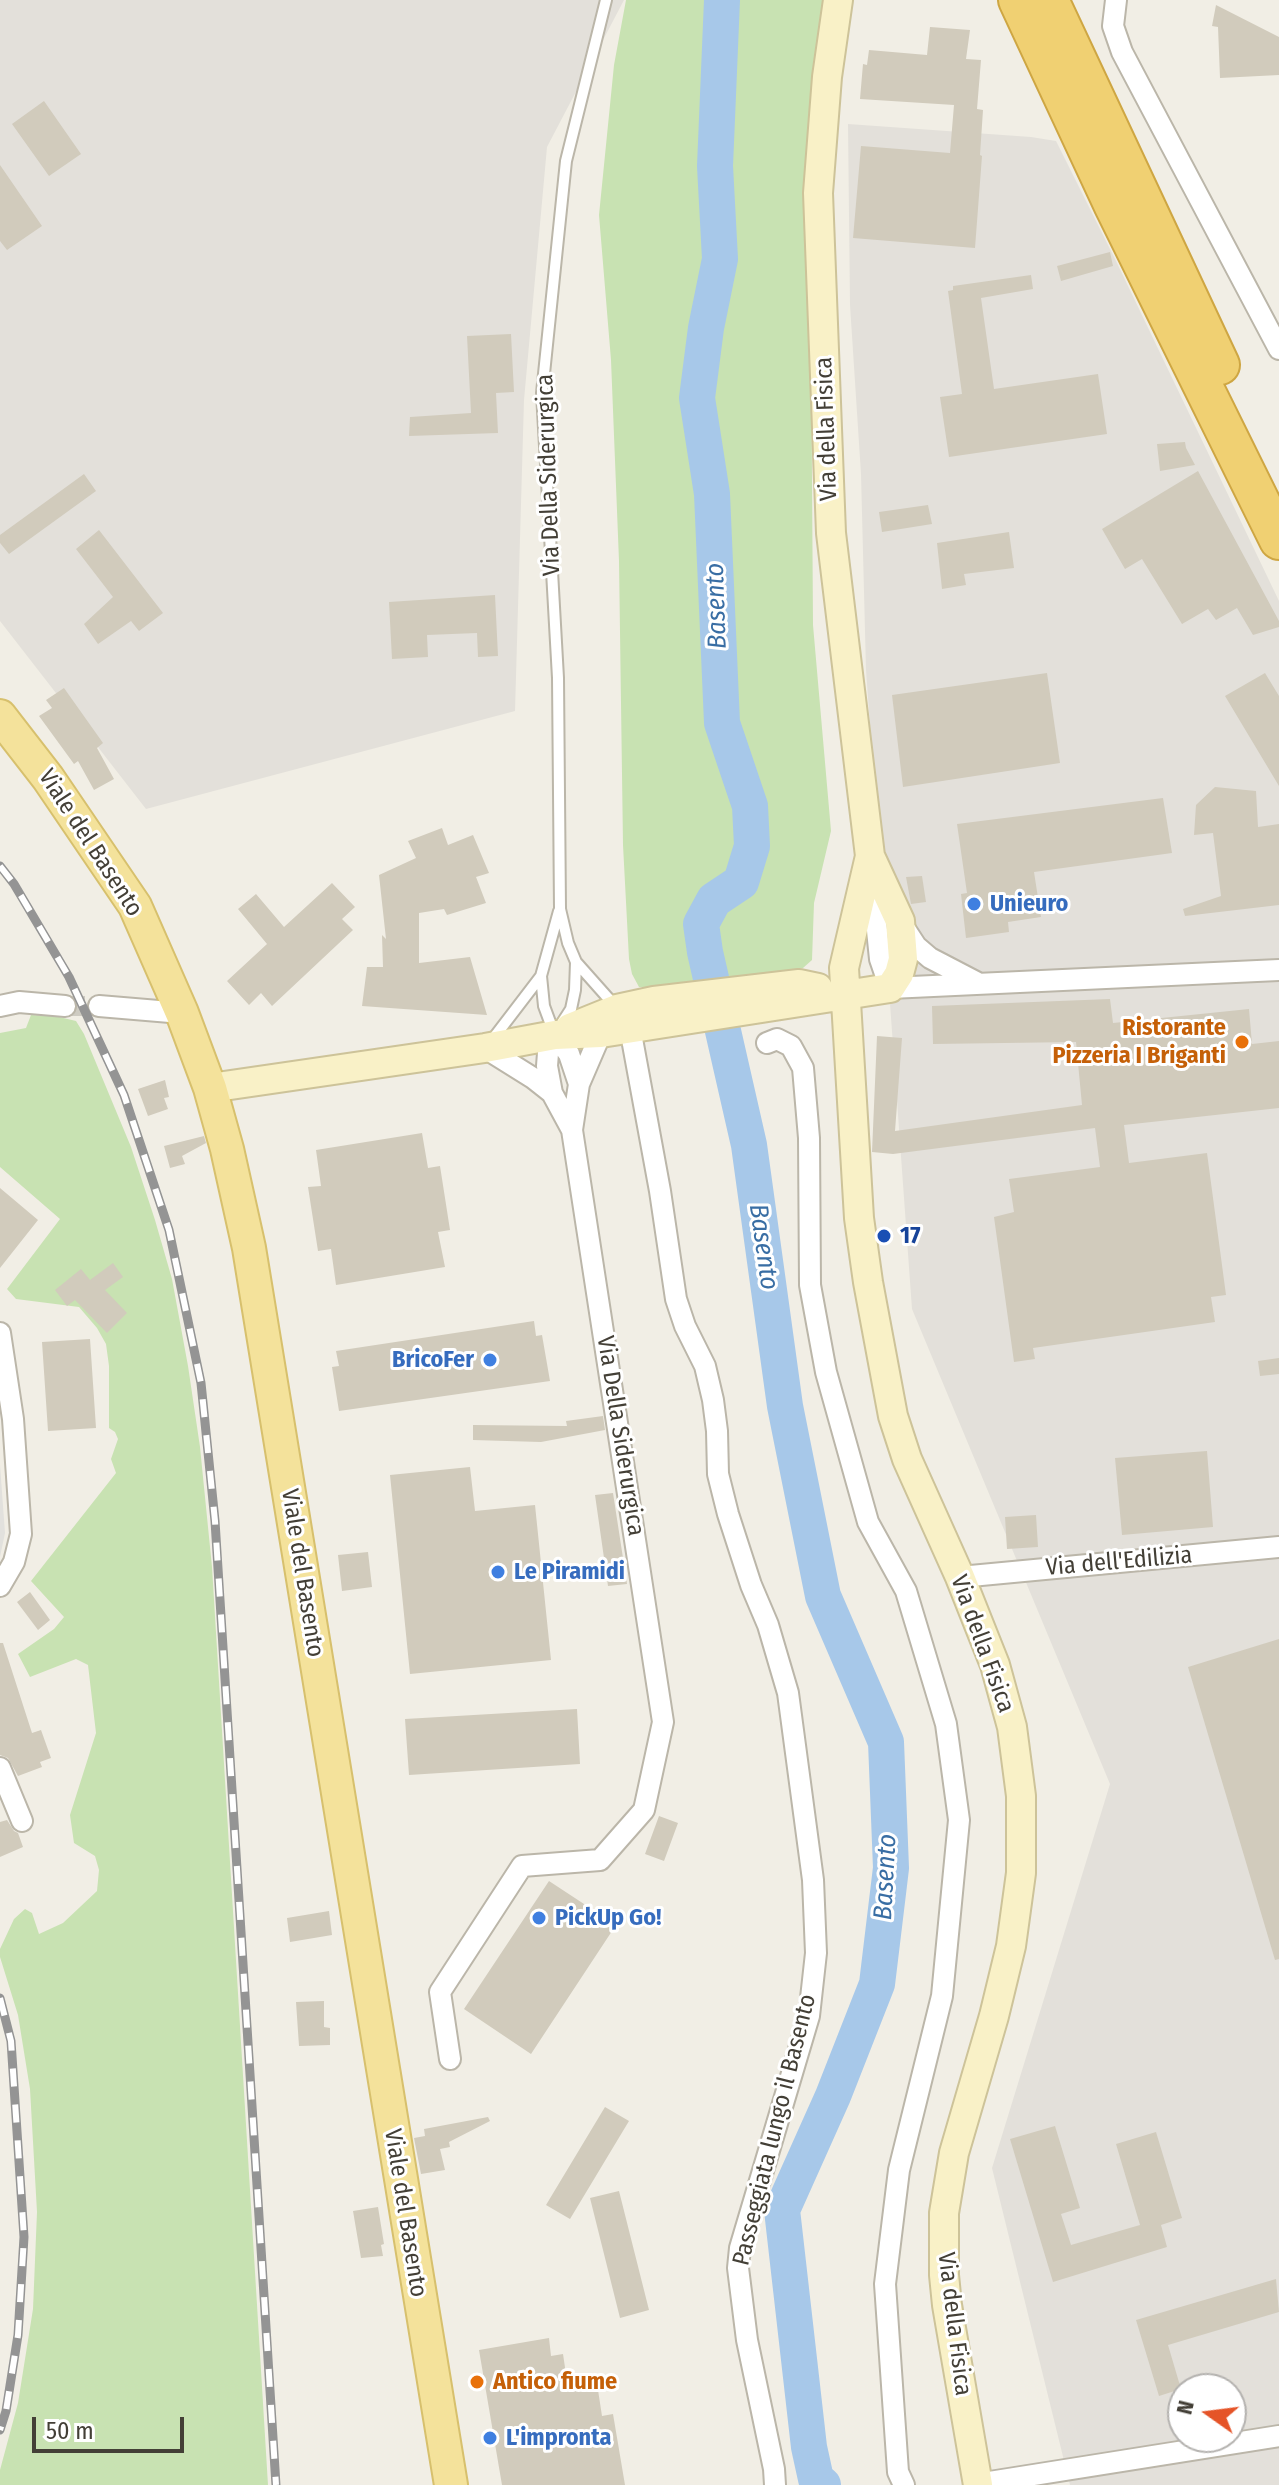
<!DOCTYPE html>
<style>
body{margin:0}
#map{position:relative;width:1279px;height:2485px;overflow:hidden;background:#f1eee5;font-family:"Fira Sans Condensed",sans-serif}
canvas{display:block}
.north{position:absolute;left:1167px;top:2373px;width:80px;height:80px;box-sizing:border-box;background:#fff;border:2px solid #b4b2af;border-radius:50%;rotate:284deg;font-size:22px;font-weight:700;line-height:32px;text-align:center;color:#433f36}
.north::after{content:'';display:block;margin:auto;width:28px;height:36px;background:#e55428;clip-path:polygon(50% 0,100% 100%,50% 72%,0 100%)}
.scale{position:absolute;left:32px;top:2417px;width:152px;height:36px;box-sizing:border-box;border:4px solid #433f36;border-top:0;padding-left:10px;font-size:24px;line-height:28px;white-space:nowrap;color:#433f36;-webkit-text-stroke:6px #fff;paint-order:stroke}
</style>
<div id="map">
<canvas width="1279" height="2485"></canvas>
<div class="north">N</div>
<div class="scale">50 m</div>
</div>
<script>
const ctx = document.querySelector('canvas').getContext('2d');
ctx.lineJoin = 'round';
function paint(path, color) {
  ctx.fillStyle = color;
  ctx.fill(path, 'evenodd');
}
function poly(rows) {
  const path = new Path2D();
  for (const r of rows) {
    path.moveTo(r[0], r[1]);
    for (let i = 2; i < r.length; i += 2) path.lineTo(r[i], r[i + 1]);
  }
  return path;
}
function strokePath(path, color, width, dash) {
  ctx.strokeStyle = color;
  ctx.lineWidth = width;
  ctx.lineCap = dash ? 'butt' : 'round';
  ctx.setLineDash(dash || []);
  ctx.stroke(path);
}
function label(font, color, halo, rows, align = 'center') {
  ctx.font = font + ' "Fira Sans Condensed",sans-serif';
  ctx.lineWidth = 6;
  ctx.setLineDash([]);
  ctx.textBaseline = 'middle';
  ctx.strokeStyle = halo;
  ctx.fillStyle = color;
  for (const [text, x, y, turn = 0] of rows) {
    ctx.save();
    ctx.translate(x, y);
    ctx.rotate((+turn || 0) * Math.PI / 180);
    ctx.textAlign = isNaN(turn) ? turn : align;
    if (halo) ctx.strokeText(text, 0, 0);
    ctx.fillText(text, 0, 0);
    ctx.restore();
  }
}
paint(poly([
 [0,0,624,0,547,147,524,400,515,711,146,809,0,621],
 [848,124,1031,137,1056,141,1117,263,1279,601,1279,2485,1070,2485,992,2168,1110,1784,912,1309,866,670,861,474,850,305],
 [1183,2389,1231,2389,1231,2437,1183,2437]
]), '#e3e0da');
paint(poly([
 [626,0,825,0,811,330,813,625,831,831,814,903,812,960,803,968,661,987,639,987,632,974,629,959,623,845,619,561,611,360,599,215,614,65],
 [31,1015,55,1016,76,1021,84,1034,131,1147,155,1220,172,1279,188,1366,200,1447,212,1567,268,2485,0,2485,0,2470,18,2403,33,2309,37,2212,30,2089,18,2015,0,1957,0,1949,14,1919,25,1909,32,1913,39,1934,63,1923,97,1891,99,1870,95,1856,74,1843,70,1815,96,1733,88,1665,76,1659,30,1677,18,1654,54,1629,64,1617,31,1581,116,1473,111,1459,118,1439,115,1432,109,1428,109,1366,106,1344,97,1328,79,1307,16,1299,7,1289,60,1219,0,1167,0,1033,26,1028]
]), '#c8e2b2');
paint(poly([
 [0,1465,5,1533,0,1557]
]), '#e2e1dd');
strokePath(poly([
 [722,0,715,166,720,259,706,328,697,398,712,494,722,723,750,806,752,846,741,882,714,900,701,924,705,952,749,1145,785,1406,823,1596,886,1742,891,1868,877,1984,833,2096,782,2210,809,2447,816,2479,823,2485]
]), '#a7c8e9', 36);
paint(poly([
 [1216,5,1279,37,1279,75,1220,78,1218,27,1212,26],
 [930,27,970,30,966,59,981,60,977,109,983,110,980,155,982,156,975,248,853,238,861,146,950,153,954,105,860,99,863,64,867,65,869,50,927,55],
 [44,101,81,154,49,176,12,124],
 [0,165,42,226,7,250,0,241],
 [1110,252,1113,266,1061,281,1057,266],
 [1031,275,1033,289,981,298,994,389,1098,374,1107,434,949,457,940,397,962,394,948,291,953,290,953,286],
 [511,334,514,392,496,393,498,433,409,436,410,417,471,413,467,336],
 [1185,442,1186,448,1195,465,1160,471,1157,444],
 [1198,471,1279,621,1279,627,1253,635,1237,608,1216,620,1208,609,1182,624,1142,559,1125,569,1102,529],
 [84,474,96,491,9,554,0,543,0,535],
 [928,505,932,524,882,532,879,512],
 [99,530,163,613,139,631,131,621,98,644,84,624,113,597,76,549],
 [1009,532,1014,568,964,574,966,585,942,589,937,543],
 [495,595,498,656,478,657,477,633,427,635,428,657,392,659,389,602],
 [1047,673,1060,763,903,787,892,695],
 [1265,673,1279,696,1279,786,1225,696],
 [64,688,103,743,97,748,114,779,94,790,78,761,74,764,39,716,52,708,46,700],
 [1215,787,1256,791,1258,827,1279,824,1279,905,1185,916,1183,909,1221,896,1213,833,1194,835,1196,805],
 [1163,798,1172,853,1034,872,1041,917,1008,922,1009,932,966,938,961,894,967,893,957,824],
 [442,828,448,845,473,835,489,873,476,877,486,903,447,915,444,909,419,913,419,963,470,957,487,1015,362,1006,367,967,383,967,382,935,386,939,379,875,416,858,408,841],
 [922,876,926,902,911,904,906,877],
 [332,883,355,907,342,919,353,930,272,1006,261,993,249,1005,227,981,267,944,238,909,256,894,284,927],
 [1110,999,1113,1023,1249,1009,1252,1044,1279,1041,1279,1108,1124,1125,1129,1163,1207,1153,1226,1295,1211,1297,1215,1322,1033,1348,1035,1359,1014,1362,994,1217,1014,1212,1009,1179,1100,1167,1095,1128,893,1154,872,1152,877,1036,902,1038,895,1131,1082,1105,1076,1042,933,1044,932,1006],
 [165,1080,169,1097,164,1098,168,1109,148,1116,138,1089],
 [422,1133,428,1168,440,1166,450,1230,438,1232,445,1267,336,1285,331,1249,318,1251,308,1187,321,1186,316,1150],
 [204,1136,206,1143,182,1156,185,1164,170,1168,164,1146],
 [0,1188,38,1220,0,1268],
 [113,1263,123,1277,105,1290,127,1313,107,1333,75,1300,67,1306,55,1290,81,1269,90,1280],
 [534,1321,536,1336,542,1335,550,1381,339,1411,332,1367,339,1366,336,1351],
 [90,1339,96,1428,48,1431,42,1342],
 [1279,1358,1279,1374,1260,1376,1258,1361],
 [603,1416,605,1430,541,1442,473,1440,473,1425,567,1426,566,1421],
 [1207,1451,1213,1527,1122,1535,1115,1458],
 [470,1467,475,1511,535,1505,551,1660,410,1674,390,1475],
 [613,1493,627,1584,608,1586,595,1495],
 [1036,1515,1038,1547,1007,1549,1005,1517],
 [368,1552,372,1587,342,1591,338,1555],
 [30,1592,50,1620,38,1630,17,1602],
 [1279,1639,1279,1959,1275,1960,1188,1667],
 [0,1643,3,1643,32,1733,41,1730,51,1758,40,1762,42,1767,18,1776,8,1758,0,1755],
 [577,1709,580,1764,409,1775,405,1719],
 [659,1816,678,1823,664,1861,645,1854],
 [7,1820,14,1831,18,1833,23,1847,0,1857,0,1822],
 [549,1881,616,1925,531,2054,464,2009],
 [329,1911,332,1935,290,1942,287,1918],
 [324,2001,324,2027,330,2028,330,2045,299,2046,296,2002],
 [605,2107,629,2121,570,2219,546,2205],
 [488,2117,490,2121,449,2142,450,2147,440,2149,445,2170,421,2174,414,2138,425,2136,424,2129],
 [1055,2126,1080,2208,1061,2214,1071,2245,1140,2225,1116,2144,1156,2132,1182,2218,1161,2225,1167,2247,1053,2282,1010,2139],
 [619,2191,649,2310,620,2318,590,2198],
 [378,2207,384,2244,381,2245,383,2256,361,2258,353,2211],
 [1276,2279,1279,2312,1168,2345,1181,2389,1159,2396,1136,2320],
 [549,2338,551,2356,563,2354,567,2381,596,2377,602,2416,613,2414,625,2485,502,2485,479,2350]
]), '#d1cbbc');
strokePath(poly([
 [65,1006,99,1006]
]), '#cecbc2', 20, [20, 10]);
const lane = poly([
 [606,0,566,161,542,393,558,678,560,909,568,943,576,962,616,1007],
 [541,976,544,1006,554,1033],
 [562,1023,571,1009,575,990,576,962],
 [492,1040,541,976,559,911]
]);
const street = poly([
 [1116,0,1113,26,1122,52,1279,349],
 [871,872,880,959,890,988,1279,970],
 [901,923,916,946,930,958,978,983],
 [0,1006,19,1002,65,1006],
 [99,1006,182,1013],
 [630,1028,660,1191,676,1299,685,1326,705,1366,713,1400,717,1431,718,1474,728,1514,751,1585,768,1625,788,1693,813,1880,816,1953,809,2016,740,2248,738,2268,747,2340,774,2469,775,2485],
 [555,1035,569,1054,579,1084],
 [767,1043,777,1039,791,1046,803,1068,809,1138,810,1285,826,1372,868,1522,906,1591,946,1724,959,1820,942,1996,899,2170,885,2284,898,2472,904,2485],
 [485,1048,533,1078,552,1093,572,1130],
 [552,1093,547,1066,548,1053,555,1035],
 [0,1333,13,1419,21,1534,14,1562,0,1586],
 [960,1577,1279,1547],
 [0,1768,22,1821],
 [450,2059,440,1992,522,1866,600,1860,644,1810,663,1722,572,1130,579,1084,601,1033],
 [977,2484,1279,2436]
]);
const secondary = poly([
 [838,0,827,77,818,193,831,533,870,856,844,968,859,1218,868,1282,893,1416,907,1459,960,1577,995,1665,1012,1727,1021,1796,1021,1873,1011,1946,994,2016,954,2153,944,2213,944,2275,947,2305,978,2485],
 [570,1028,617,1009,654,1001,799,984,818,988],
 [210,1088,485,1048,555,1035,601,1033,890,988,899,974,903,959,900,921,870,856]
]);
const primary = poly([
 [0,716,48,778,135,906,182,1013,210,1088,227,1149,249,1248,451,2485]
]);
const highway = poly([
 [1018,0,1113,204,1279,540],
 [1049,0,1220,365]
]);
strokePath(lane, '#bbb6a9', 14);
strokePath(street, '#bbb6a9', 24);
strokePath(secondary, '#cdc399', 32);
strokePath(primary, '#d7c06d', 36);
strokePath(highway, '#cea643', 42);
strokePath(lane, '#fff', 10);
strokePath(street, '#fff', 20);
strokePath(secondary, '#f9f1c7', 28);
strokePath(primary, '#f4e29b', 32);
strokePath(highway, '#f0d072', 38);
const rail = poly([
 [0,866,14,884,69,977,124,1095,169,1230,201,1383,215,1521,276,2485],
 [0,1998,11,2041,24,2237,18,2335,6,2411,0,2430]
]);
strokePath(rail, '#949494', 9);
strokePath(rail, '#fff', 6, [18]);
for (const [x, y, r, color] of [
 [974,904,8,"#3f7fe0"],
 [1242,1042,8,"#e8710a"],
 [884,1236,8,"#1a4fb4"],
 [490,1360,8,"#3f7fe0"],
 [498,1572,8,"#3f7fe0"],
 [539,1918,8,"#3f7fe0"],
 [477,2382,8,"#e8710a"],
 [490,2438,8,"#3f7fe0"]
]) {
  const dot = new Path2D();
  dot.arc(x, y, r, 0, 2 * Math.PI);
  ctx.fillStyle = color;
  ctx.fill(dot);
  strokePath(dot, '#fff', 3);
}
label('24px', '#433f36', '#fff', [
 ["Via della Fisica",827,429,-92],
 ["Via Della Siderurgica",549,475,-92],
 ["Viale del Basento",90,843,57],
 ["Via Della Siderurgica",620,1436,81],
 ["Via dell'Edilizia",1119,1562,-5],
 ["Viale del Basento",302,1573,81],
 ["Via della Fisica",982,1644,70],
 ["Passeggiata lungo il Basento",775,2130,-76],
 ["Viale del Basento",405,2213,81],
 ["Via della Fisica",954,2324,83]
]);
label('bold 24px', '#366cbe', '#fff', [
 ["Unieuro",990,904],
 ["BricoFer",474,1360,"right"],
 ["Le Piramidi",514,1572],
 ["PickUp Go!",555,1918],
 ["L'impronta",506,2438]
], 'left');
label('bold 24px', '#c56008', '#fff', [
 ["Ristorante",1226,1028],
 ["Pizzeria I Briganti",1226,1056],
 ["Antico fiume",493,2382,"left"]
], 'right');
label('bold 24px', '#164399', '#fff', [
 ["17",900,1236]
], 'left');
label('italic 26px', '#396ea4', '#fff', [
 ["Basento",717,606,-92],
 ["Basento",763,1247,82],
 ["Basento",886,1877,-87]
]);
</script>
